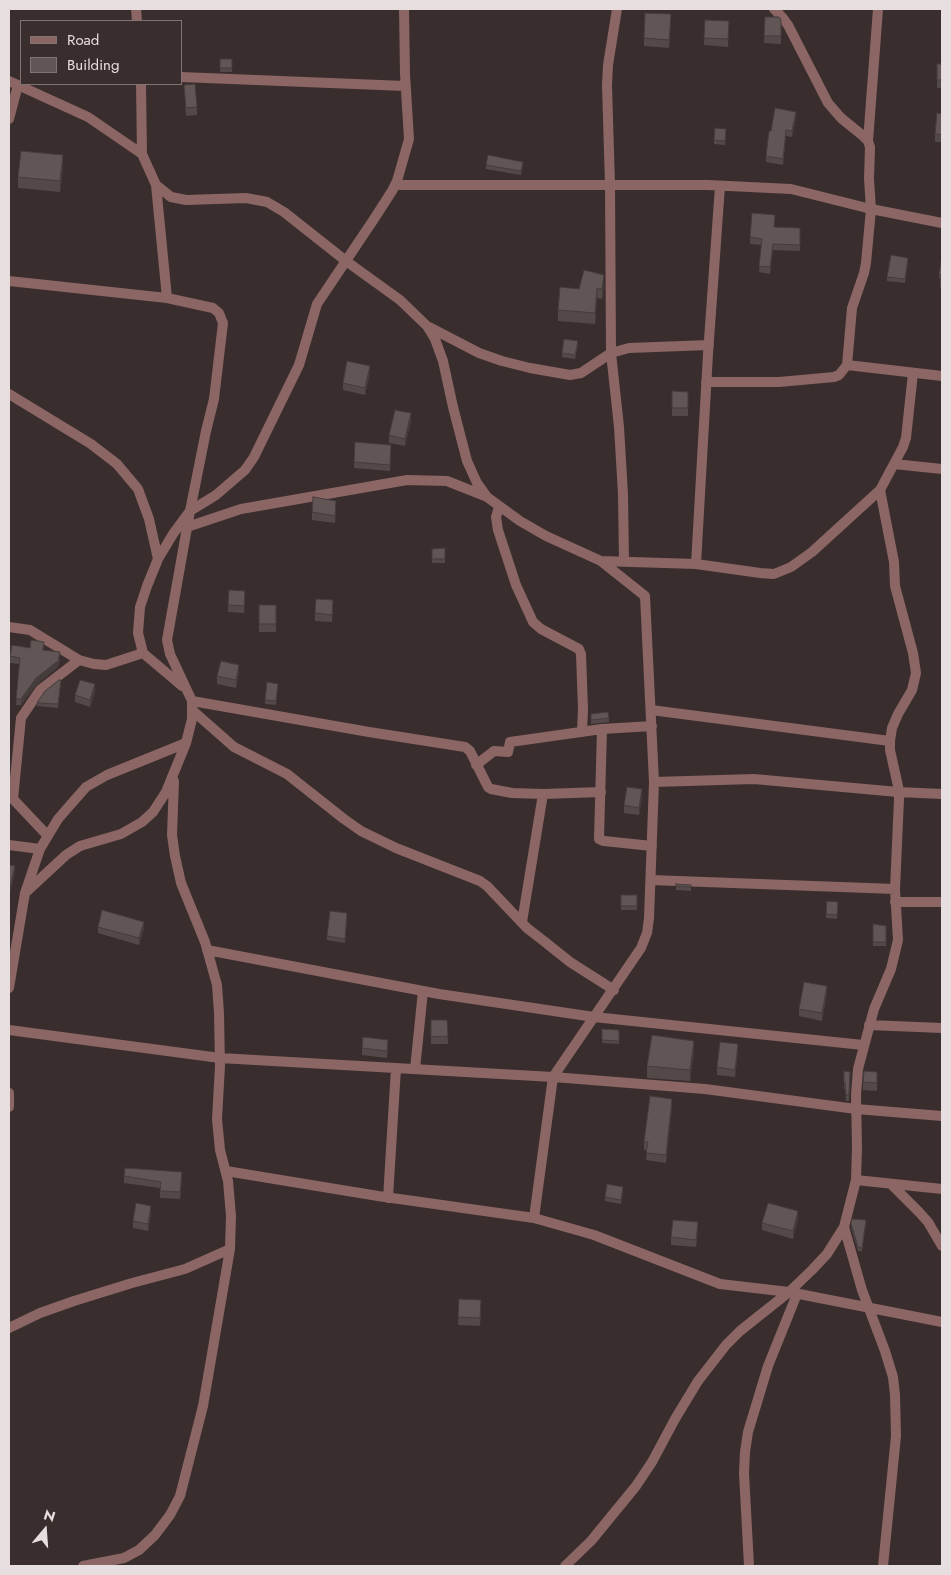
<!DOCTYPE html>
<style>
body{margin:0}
#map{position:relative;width:951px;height:1575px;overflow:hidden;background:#392e2d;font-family:Jost,sans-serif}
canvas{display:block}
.frame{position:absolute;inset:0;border:10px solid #e7dfdf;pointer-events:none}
.legend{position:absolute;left:20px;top:20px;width:162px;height:65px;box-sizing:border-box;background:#392e2d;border:1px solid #7f7574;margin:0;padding:6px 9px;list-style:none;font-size:15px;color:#e7dfdf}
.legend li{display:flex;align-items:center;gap:10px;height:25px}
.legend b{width:25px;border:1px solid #7f7574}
.north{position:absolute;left:20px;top:1505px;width:50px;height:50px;-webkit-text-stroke:4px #392e2d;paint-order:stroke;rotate:18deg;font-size:14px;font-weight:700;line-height:20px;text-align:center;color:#e7dfdf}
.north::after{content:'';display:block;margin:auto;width:18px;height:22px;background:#e7dfdf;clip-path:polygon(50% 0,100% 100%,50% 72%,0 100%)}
</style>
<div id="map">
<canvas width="951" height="1575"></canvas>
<div class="frame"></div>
<ul class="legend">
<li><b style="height:6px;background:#8b6664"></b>Road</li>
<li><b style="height:14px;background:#625555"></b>Building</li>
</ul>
<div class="north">N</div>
</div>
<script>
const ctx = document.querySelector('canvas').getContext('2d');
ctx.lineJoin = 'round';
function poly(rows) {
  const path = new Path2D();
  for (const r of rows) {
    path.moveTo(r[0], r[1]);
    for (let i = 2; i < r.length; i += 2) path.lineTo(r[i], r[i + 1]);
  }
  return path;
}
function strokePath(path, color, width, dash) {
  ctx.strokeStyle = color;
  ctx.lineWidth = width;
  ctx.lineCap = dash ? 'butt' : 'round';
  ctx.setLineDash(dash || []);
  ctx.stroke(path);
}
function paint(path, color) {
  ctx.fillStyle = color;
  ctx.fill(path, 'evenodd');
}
strokePath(poly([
 [136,9,137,21],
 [617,9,608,65,607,85,610,185,611,353,619,427,623,494,624,561],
 [181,77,405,86],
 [9,81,88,117,142,154],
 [141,84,142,154,156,185,167,298],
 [9,119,18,85],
 [868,141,878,9],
 [156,185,171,197,186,200,246,198,267,202,284,212,346,261,400,300,427,326,435,339,443,361,453,407,467,461,477,483,487,497,520,521,546,536,601,561,645,596,654,782,649,918,647,933,641,948,553,1077,534,1218],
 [395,185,708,185,791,189,871,209,942,223],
 [9,281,167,298,213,308,219,313,223,323,214,399,206,431,190,511,167,640,170,654,192,701,192,719,186,743,166,792,153,812,142,822,121,834,80,846,66,855,25,893],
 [429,327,479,353,502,361,530,368,570,375,581,373,611,353,629,348,709,345],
 [847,365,942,376],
 [706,382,779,382,834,377,839,375,847,365,852,308,864,273,866,263,871,209,869,179,870,147,868,141,862,135,841,118,828,103,788,25,782,17,774,9],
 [9,394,91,444,117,464,138,489,149,519,158,559],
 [894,464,942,469],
 [499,507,496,517,498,530,516,585,533,622,541,629,579,649,581,654,583,709,582,732],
 [187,527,241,509,407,480,447,481,485,496],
 [601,561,696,564,760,573,774,574,791,567,812,552,880,490],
 [696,564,708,354,720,186],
 [9,627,30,630,79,660,94,664,106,665,143,653],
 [182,686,143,653,138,633,140,607,147,586,158,559,173,534,190,511,216,495,245,470,254,457,299,365,317,304,374,219,392,191,397,181,409,139,405,74,404,9],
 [192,701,369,732,465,747,470,751,488,787,491,789,512,793,543,794,601,792],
 [192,710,234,747,287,774,344,819,361,831,396,848,480,881,487,886,527,928,545,942,570,962,614,990],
 [651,710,890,741],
 [602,729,599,839,604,841,652,846],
 [476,765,494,751,508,752,510,742,602,729,652,726],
 [654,782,754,779,898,792,942,794],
 [10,794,13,799,47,835],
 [13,799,21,718,40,690,79,660],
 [9,845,40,849],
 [651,880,895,889],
 [895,902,942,902],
 [522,922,543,794],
 [207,950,439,994,594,1017,863,1045],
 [9,988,25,893,40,849,58,819,86,787,107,775,186,743],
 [869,1025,942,1028],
 [9,1030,220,1058,553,1077,705,1089,856,1109,942,1116],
 [415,1069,423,991],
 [9,1093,9,1107],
 [226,1171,378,1196,534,1218,594,1235,720,1284,789,1292,942,1322],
 [856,1180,942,1189],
 [891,1184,919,1212,928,1222,942,1246],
 [388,1198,396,1068],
 [844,1227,862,1290,885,1351,893,1377,895,1395,896,1436,883,1566],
 [9,1328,40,1313,74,1301,132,1283,185,1269,230,1249],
 [83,1566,124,1558,139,1550,155,1535,170,1515,180,1496,203,1406,230,1249,231,1216,228,1181,220,1150,217,1119,220,1066,219,1013,217,985,205,942,181,883,175,856,172,835,174,781],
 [565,1566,591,1541,636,1486,652,1462,675,1419,698,1381,726,1345,740,1331,789,1292,812,1270,827,1254,844,1227,856,1180,857,1147,856,1095,858,1069,874,1009,891,969,898,940,895,889,899,799,898,786,890,750,890,741,892,728,898,714,912,690,916,673,913,653,895,586,894,562,880,490,903,447,906,438,913,373],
 [749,1566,744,1473,745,1452,748,1432,768,1366,797,1294]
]), '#8b6664', 10);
paint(poly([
 [187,9,201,9,187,10],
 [765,17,781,20,781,44,764,43],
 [705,20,729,21,728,47,704,45],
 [671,22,669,48,644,46,644,38],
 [220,59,232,59,232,72,220,72],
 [937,64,942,64,942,88,937,88],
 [184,85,197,107,197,115,186,116],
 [942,114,942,142,935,142,935,134],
 [796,118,792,137,786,136,783,165,766,162,766,156,771,131],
 [726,133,725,145,714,144,714,140],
 [486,165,523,165,521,175,486,169],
 [63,167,60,192,18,188,18,177],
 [775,222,774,227,800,228,800,251,773,250,770,274,759,272,762,245,750,244,750,237],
 [908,262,905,283,887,281,887,277],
 [942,262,942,288,940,287,940,279,939,278,939,275],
 [604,286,602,299,597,298,595,324,558,321,558,310,579,289],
 [578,345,575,359,562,357,562,353],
 [370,373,365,395,343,390,343,383],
 [672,391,688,392,688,416,672,416],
 [411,421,405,446,389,443,389,435],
 [391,450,390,471,354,468,354,462],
 [336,508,335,523,312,520,312,512],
 [445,548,445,563,432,563,432,549],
 [245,599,244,613,228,612,228,605],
 [259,605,276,605,276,632,259,632],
 [333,607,332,622,315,621,315,613],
 [44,650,60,659,58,667,36,685,21,705,16,705,20,664,10,663,10,656],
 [239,672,236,688,217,684,217,676],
 [61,684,58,708,37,706,37,703],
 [278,684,276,705,265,704,265,700],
 [95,692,90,707,75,702,75,695],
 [591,714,609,718,609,722,591,724],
 [642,797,639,815,624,813,624,805],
 [676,884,691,885,691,891,676,890],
 [621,895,637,895,637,910,621,910],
 [838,906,837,919,826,918,826,914],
 [347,917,345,943,327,940,327,936],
 [873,924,886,926,886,946,873,946],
 [98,927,144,928,139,945,98,933],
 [827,993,822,1021,799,1016,799,1009],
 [431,1020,447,1020,448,1044,431,1044],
 [602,1029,619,1030,619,1044,602,1043],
 [362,1048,388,1048,387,1058,362,1055],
 [694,1052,690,1081,647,1078,647,1066],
 [738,1052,735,1077,717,1075,717,1067],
 [850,1072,849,1101,846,1101,845,1089,844,1089,844,1082],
 [877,1080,877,1091,863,1090,863,1082],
 [672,1107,666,1163,646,1160,647,1150,644,1150,644,1142],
 [124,1176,182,1179,180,1199,160,1198,160,1188,124,1183],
 [623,1191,621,1204,605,1201,605,1197],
 [151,1214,148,1231,133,1228,133,1221],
 [798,1218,793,1239,762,1230,762,1223],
 [851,1223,866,1224,862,1251,858,1251,851,1227],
 [698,1230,696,1247,671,1245,671,1237],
 [459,1299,481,1308,480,1326,458,1325]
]), '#544949');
paint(poly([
 [796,112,796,118,792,137,792,131],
 [786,130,786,136,783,165,783,159],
 [63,155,63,167,60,192,60,181],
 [773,244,773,250,770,274,770,267],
 [604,275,604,286,602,299,602,289],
 [597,288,597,298,595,324,595,313],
 [370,366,370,373,365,395,365,388],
 [411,413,411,421,405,446,405,439],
 [336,501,336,508,335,523,335,516],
 [60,652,58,667,36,685,21,705,21,699,36,678],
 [239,665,239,672,236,688,236,680],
 [95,684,95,692,90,707,90,700],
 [642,789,642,797,639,815,639,808],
 [15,866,15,874,9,898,9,891],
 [144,922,144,928,139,945,139,938],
 [827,986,827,993,822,1021,822,1013],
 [694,1041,694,1052,690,1081,690,1070],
 [738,1044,738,1052,735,1077,735,1070],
 [672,1099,672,1107,666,1163,666,1155],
 [151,1206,151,1214,148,1231,148,1224],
 [798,1211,798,1218,793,1239,793,1231]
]), '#453c3c');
const building = poly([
 [645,13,671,14,669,40,644,38,645,13],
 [765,17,779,17,781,20,781,36,764,36,765,17],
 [705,20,729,21,728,39,704,38,705,20],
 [220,59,232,59,232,68,220,68,220,59],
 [937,64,942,64,942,80,937,80,937,64],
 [195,84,197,107,186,108,184,85,195,84],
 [775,108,796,112,792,131,786,130,783,159,766,156,769,131,771,131,775,108],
 [937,113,942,114,942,135,935,134,937,113],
 [715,128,726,129,725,141,714,140,715,128],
 [21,151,63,155,60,181,18,177,21,151],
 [488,155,523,162,521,171,486,165,488,155],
 [752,213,775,215,774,227,800,228,800,245,773,244,770,267,759,266,762,239,750,237,752,213],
 [891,255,908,258,905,279,887,277,891,255],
 [941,262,942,262,942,284,940,284,941,275,939,275,941,262],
 [584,270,604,275,602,289,597,288,595,313,558,310,560,287,579,289,584,270],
 [564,339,578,341,575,355,562,353,564,339],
 [347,361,370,366,365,388,343,383,347,361],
 [672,391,688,392,688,408,672,408,672,391],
 [395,410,411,413,405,439,389,435,395,410],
 [355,442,391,445,390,465,354,462,355,442],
 [313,497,336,501,335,516,312,512,313,497],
 [445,548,445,559,432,559,432,549,445,548],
 [229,590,245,591,244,606,228,605,229,590],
 [316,599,333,600,332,615,315,613,316,599],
 [259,605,276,605,276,624,259,624,259,605],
 [31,640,44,642,43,650,60,652,58,661,36,678,21,699,16,699,20,658,10,656,12,645,30,648,31,640],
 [221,661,239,665,236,680,217,676,221,661],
 [59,680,61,680,58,704,37,703,45,691,59,680],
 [80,680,95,684,90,700,75,695,80,680],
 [267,682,278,684,276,701,265,700,267,682],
 [608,712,609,718,591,720,591,714,608,712],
 [627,787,642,789,639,808,624,805,627,787],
 [9,865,15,866,9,891,9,865],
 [676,884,691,885,691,887,676,886,676,884],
 [621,895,637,895,637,906,621,906,621,895],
 [827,901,838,902,837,915,826,914,827,901],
 [102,910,144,922,139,938,98,927,102,910],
 [330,911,347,913,345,939,327,936,330,911],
 [873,924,886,926,886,942,873,942,873,924],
 [804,982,827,986,822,1013,799,1009,804,982],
 [431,1020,447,1020,448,1036,431,1037,431,1020],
 [602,1029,619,1030,619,1041,602,1040,602,1029],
 [652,1035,694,1041,690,1070,647,1066,652,1035],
 [363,1037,388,1040,387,1051,362,1048,363,1037],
 [720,1042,738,1044,735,1070,717,1067,720,1042],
 [844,1071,850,1072,849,1095,846,1095,845,1082,844,1082,844,1071],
 [864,1071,877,1072,877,1083,863,1082,864,1071],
 [650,1096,672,1099,666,1155,646,1153,648,1142,644,1142,650,1096],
 [125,1168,182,1172,180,1192,160,1191,161,1182,124,1176,125,1168],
 [607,1184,623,1187,621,1200,605,1197,607,1184],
 [136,1203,151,1206,148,1224,133,1221,136,1203],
 [768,1203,798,1211,793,1231,762,1223,768,1203],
 [852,1219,866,1220,862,1248,858,1247,851,1223,852,1219],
 [673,1220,698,1222,696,1240,671,1237,673,1220],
 [459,1299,481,1300,480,1318,458,1317,459,1299]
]);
paint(building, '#625555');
strokePath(building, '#453c3c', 1);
</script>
